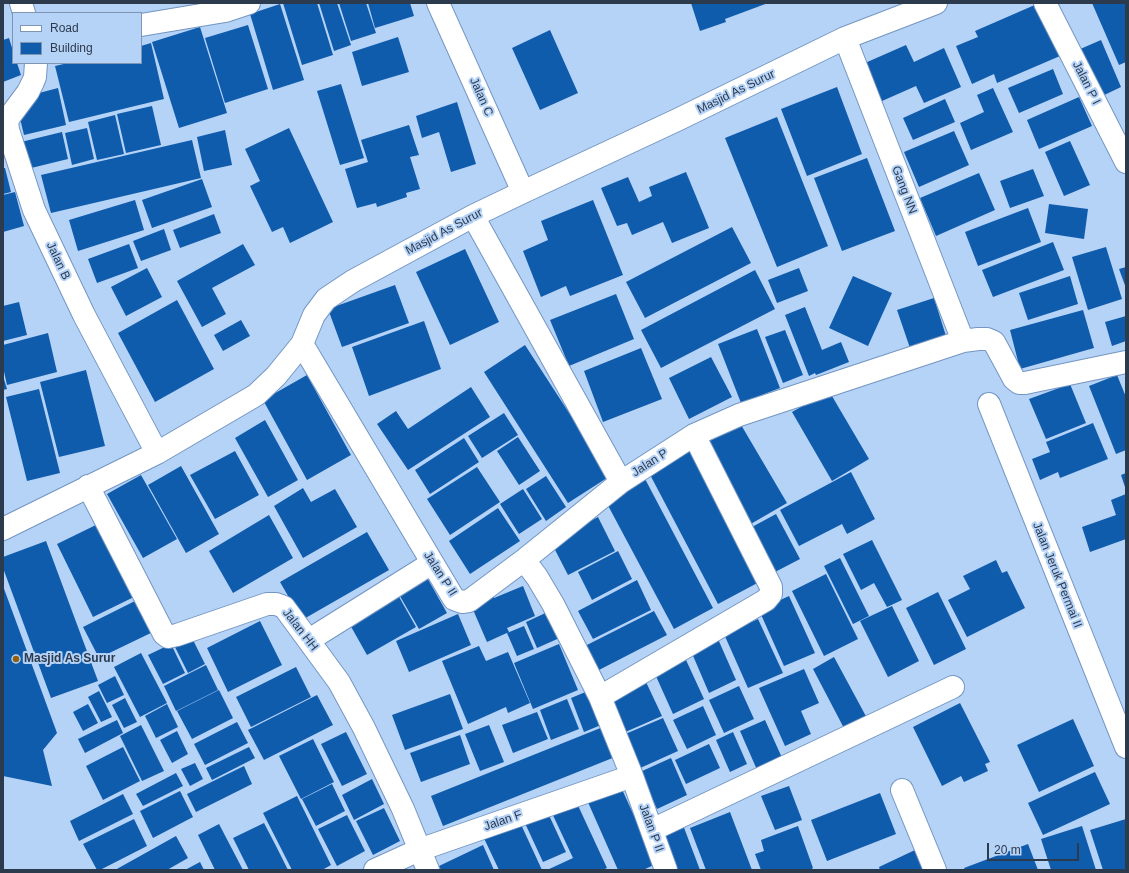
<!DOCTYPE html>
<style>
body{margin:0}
#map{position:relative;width:1129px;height:873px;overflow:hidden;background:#b5d2f7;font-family:Helvetica,sans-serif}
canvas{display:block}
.frame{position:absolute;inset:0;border:4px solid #2c3a4d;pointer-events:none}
.legend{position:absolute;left:12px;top:12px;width:130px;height:52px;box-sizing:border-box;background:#b5d2f7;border:1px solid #7e95b3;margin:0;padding:5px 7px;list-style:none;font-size:12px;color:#2c3a4d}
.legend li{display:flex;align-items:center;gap:8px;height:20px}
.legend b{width:20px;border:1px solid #7e95b3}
.scale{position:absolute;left:987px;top:843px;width:92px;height:18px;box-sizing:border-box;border:2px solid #2c3a4d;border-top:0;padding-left:5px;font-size:12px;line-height:14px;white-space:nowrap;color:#2c3a4d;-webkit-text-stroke:3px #b5d2f7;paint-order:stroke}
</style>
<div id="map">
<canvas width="1129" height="873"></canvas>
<div class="frame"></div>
<ul class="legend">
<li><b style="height:5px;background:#fff"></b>Road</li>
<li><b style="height:11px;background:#0f5bac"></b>Building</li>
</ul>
<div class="scale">20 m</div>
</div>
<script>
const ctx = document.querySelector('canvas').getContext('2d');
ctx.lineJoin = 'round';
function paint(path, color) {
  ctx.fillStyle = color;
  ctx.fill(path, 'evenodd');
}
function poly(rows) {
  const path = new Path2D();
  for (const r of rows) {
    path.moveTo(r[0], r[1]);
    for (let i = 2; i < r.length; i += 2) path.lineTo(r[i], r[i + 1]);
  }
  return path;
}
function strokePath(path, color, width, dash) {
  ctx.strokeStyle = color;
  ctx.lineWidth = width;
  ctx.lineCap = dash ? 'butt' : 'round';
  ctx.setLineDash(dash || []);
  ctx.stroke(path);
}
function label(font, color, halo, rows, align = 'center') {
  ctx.font = font + ' Helvetica,sans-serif';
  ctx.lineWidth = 4;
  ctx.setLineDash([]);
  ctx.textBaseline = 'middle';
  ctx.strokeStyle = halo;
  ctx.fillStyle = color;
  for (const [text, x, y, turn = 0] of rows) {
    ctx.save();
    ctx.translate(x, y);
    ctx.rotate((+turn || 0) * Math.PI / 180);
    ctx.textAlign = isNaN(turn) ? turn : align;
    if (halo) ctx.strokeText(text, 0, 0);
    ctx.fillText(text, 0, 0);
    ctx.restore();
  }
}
paint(poly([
 [283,3,317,3,333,55,302,65],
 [319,3,337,3,351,45,334,51],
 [339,3,366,3,376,33,351,41],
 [368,3,410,3,414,16,375,28],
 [691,3,768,3,725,19,726,22,700,31],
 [1092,3,1126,3,1126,62,1119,65],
 [280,4,304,80,273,90,250,14],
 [1037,4,1060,56,997,83,994,74,972,84,956,46,978,37,975,31],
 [248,25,268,89,225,103,205,38],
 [200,27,227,113,179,128,152,42],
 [550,30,578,93,540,110,512,48],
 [398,37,409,72,362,86,352,52],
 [9,38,13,51,13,63,17,63,21,75,3,82,3,40],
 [1101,40,1121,87,1098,98,1078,50],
 [151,43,164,99,69,122,55,66,68,63,141,63,141,46],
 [906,45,914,62,944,48,961,87,924,103,916,86,882,101,865,63],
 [1053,69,1063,94,1019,113,1008,88],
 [341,84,364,158,340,165,317,91],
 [837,87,862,154,807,176,781,109],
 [58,88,66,125,24,135,18,110,39,93],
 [993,88,1013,132,971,150,960,123,984,112,977,95],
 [1079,97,1092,126,1039,149,1027,120],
 [945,99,955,122,913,140,903,118],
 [457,102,476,164,451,172,439,132,422,138,416,116],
 [152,106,161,145,126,153,117,114],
 [115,115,124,154,97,160,88,122],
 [777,117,828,246,777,267,725,138],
 [409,125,419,155,410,157,420,189,406,193,407,197,377,207,376,203,357,208,345,169,368,162,361,140],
 [87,128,94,159,72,165,65,133],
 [289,128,333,222,290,243,283,227,272,232,250,186,260,181,245,149],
 [225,130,232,165,204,171,197,137],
 [954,131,969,165,919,187,904,152],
 [62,132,68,159,23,170,17,143],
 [192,140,201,178,51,213,41,175],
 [1070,141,1090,185,1064,196,1045,152],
 [867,158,895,231,842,251,814,178],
 [3,168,5,168,11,192,3,194],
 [1033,169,1044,196,1010,208,1000,181],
 [686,172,709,228,672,243,663,222,632,235,627,223,617,226,601,188,628,177,639,202,652,196,649,187],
 [979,173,995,210,936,236,920,198],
 [202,179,212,207,152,228,142,200],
 [15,192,24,226,3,232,3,195],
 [135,200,144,230,78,251,69,220],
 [593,200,623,275,570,296,566,286,541,297,523,251,548,240,541,221],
 [1049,204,1088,209,1084,239,1045,233],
 [1028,208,1041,242,978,266,965,232],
 [214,214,221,233,180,248,173,230],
 [732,227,751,263,645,318,626,282],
 [164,229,171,250,141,261,133,241],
 [1053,242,1064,270,993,297,982,270],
 [129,244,138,268,97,283,88,259],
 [243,244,255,265,212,288,226,314,202,327,177,281],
 [1106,247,1122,299,1088,310,1072,257],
 [465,249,499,322,450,345,416,272],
 [1126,267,1126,288,1119,269],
 [147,268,162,297,126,316,111,287],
 [799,268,808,291,777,303,768,280],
 [755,270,775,309,661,368,641,330],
 [853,276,892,293,868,346,829,328],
 [1070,276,1078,304,1028,320,1019,293],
 [395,285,409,323,342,347,328,309],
 [616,294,634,339,569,366,550,320],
 [934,298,946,336,910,348,897,310],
 [177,300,214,369,155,402,118,333],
 [19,302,27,335,3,341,3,306],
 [805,307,822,350,841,342,849,362,816,375,815,373,809,376,785,315],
 [1083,310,1094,348,1020,369,1010,330],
 [1126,316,1126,341,1112,346,1105,322],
 [241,320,250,336,223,351,214,335],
 [424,321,441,369,369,396,352,347],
 [757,329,780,388,741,403,718,344],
 [785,330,803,375,783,383,765,337],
 [48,333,57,372,7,385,3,367,3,345],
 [525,345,610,476,568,503,484,372],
 [641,348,662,399,603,422,584,371],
 [711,357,732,397,689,419,669,378],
 [86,370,105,446,59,457,40,382],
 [307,375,351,455,307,480,263,400],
 [1117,375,1126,397,1126,450,1116,454,1089,386],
 [3,376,7,389,3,390],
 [1070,384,1086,423,1046,439,1029,399],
 [471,387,490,417,408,470,377,424,396,411,408,429],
 [39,389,60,473,27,481,6,397],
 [829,391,869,459,832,481,792,412],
 [504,413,518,435,482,458,468,436],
 [737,418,787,503,749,525,699,440],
 [265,420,298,480,268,497,235,438],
 [1093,423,1108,459,1060,478,1058,472,1040,480,1032,459,1050,452,1046,442],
 [518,437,540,471,519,485,497,451],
 [464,438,479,462,430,494,415,470],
 [690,444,763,580,718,604,646,467],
 [235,451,259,495,215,519,190,475],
 [181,466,219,534,186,553,148,485],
 [477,467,500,502,450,535,427,499],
 [851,472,875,519,847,534,842,524,799,546,780,510],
 [1126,473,1126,490,1121,475],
 [141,475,177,539,143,558,107,494],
 [546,476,566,507,546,521,526,489],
 [644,477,713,608,674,629,604,498],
 [303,488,311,502,335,489,357,527,303,558,274,506],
 [523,489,542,519,519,534,500,504],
 [1126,494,1126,539,1090,552,1082,527,1116,515,1111,500],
 [498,508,520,541,470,574,449,541],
 [776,514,800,559,775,572,752,527],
 [269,515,293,558,233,593,209,551],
 [598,517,615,551,568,575,551,542],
 [100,523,136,596,93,617,57,544],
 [367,532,389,570,302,620,280,582],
 [872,540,902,600,887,607,874,583,861,590,843,554],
 [46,541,98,681,51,698,3,568,3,557],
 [618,551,632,579,592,600,578,572],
 [840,558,869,616,853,624,824,566],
 [996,560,1002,573,1007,571,1025,608,967,637,948,600,970,589,963,576],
 [425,574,447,613,419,629,397,591],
 [826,574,858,639,824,656,792,591],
 [637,580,651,610,593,639,578,611],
 [3,586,57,733,43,750,52,786,3,776],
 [523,586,535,616,507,628,509,632,487,642,471,605,494,596,494,598],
 [938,592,966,649,934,665,906,608],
 [398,595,416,627,367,655,349,623],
 [789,596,815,653,784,666,759,610],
 [141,598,157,630,99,658,83,627],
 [892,606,919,661,888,677,860,621],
 [552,610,564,636,537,648,526,622],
 [654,611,667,635,597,671,585,646],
 [458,614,471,645,409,672,396,641],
 [758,619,783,673,748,688,724,634],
 [260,621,282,665,228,692,207,648],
 [524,626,534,649,517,656,507,633],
 [189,632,205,664,188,673,172,641],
 [718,639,736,680,709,693,691,651],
 [171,644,185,673,163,684,148,655],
 [559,644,578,690,533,709,514,663],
 [479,646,486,661,508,652,530,703,508,713,506,707,468,724,442,661],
 [141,653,167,703,140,717,114,667],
 [834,657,868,720,846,732,813,669],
 [686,660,704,699,673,714,655,674],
 [206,665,218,690,176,711,164,686],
 [296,667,311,697,251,727,236,697],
 [804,669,819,703,801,711,811,734,785,746,759,688],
 [115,676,124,695,107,703,98,685],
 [646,682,662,716,623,733,608,699],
 [739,686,754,719,724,733,709,700],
 [219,690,233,718,192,739,177,711],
 [99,691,112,717,101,722,88,697],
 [588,691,601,725,584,732,571,698],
 [450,694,463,729,405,750,392,715],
 [317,695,333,725,264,760,248,730],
 [125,698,137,722,124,728,112,705],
 [567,699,579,729,551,740,540,710],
 [960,703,990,762,985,764,988,771,964,782,961,776,942,786,913,727],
 [88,704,98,723,83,731,73,712],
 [167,704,178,727,156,738,145,716],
 [703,706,716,735,687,749,673,720],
 [537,712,548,739,513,753,502,725],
 [663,718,678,751,638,769,623,735],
 [1073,719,1094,766,1039,792,1017,745],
 [117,720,123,733,85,753,78,739],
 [765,720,783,760,758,772,740,731],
 [237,722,248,743,205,765,194,744],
 [141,725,164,771,142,781,120,736],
 [489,725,504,762,480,771,465,734],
 [603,727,615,757,443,826,431,796],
 [177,731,188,754,172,763,160,740],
 [346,732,367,774,342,786,321,744],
 [733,732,747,764,730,772,716,740],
 [460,735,470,764,421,782,410,753],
 [313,739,334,782,301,799,279,756],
 [709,744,720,768,686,784,675,760],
 [123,747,140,781,103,800,86,766],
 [249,747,255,758,212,780,206,768],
 [671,758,687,795,657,809,640,772],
 [195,763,203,779,190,786,181,769],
 [244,766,252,784,196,812,187,794],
 [1095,772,1110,804,1043,835,1028,803],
 [176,773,183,786,143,806,136,794],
 [372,779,384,804,354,820,342,795],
 [332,784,345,811,316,826,302,799],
 [620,785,656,864,643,870,618,870,587,800],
 [789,786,802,820,775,830,761,796],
 [180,791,193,817,153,838,140,811],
 [880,793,896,834,827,861,811,820],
 [123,794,133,814,79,841,70,821],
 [297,796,331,865,322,870,292,870,263,813],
 [575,799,607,868,602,870,547,870,573,858,551,811],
 [384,808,400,841,373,855,356,821],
 [547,811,566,852,543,862,524,821],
 [730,812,752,870,706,870,690,828],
 [347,815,365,851,337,866,318,829],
 [518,818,542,870,499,870,482,834],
 [134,819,147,846,100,870,97,870,83,844],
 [1126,819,1126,870,1103,870,1090,830],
 [264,823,276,846,288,870,249,870,233,838],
 [219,824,243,870,215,870,198,835],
 [683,825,700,870,673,870,659,835],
 [798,826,813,868,810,870,761,870,755,854,764,851,761,840],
 [1082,826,1096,870,1051,870,1041,839],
 [176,836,188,858,167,870,115,870],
 [1028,844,1038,870,965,870,964,868],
 [483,845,494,870,441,870,439,866],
 [915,850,924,870,880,870,879,867],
 [200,862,204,870,185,870]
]), '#0f5bac');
const minor = poly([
 [21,3,24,13],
 [438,3,523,192],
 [1045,3,1126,162],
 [141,25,225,11,249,3],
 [845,38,963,341],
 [36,63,35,77,33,82,28,92,10,116,7,121,8,130,34,210,84,315,157,453],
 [473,216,621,482,694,435,739,415,963,341,978,339,987,339,994,342,1014,379,1019,383,1025,383,1126,362],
 [302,344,454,599,462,602,469,601,524,560,621,482],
 [989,404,1126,747],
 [88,486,164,634,168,637,177,635,267,604,276,604,284,607,339,682,364,728,403,809,428,870],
 [3,529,157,453,256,395,276,376,302,344,314,315,326,299,353,281,473,216,523,192,677,120,845,38,936,3],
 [524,560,537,577,553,604,600,697,632,776,666,870],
 [309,640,432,563],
 [600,697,766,600,771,594,771,587,694,435],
 [902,790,935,870],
 [652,830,953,687],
 [375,870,419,850,632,776]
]);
strokePath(minor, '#7496c1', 24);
strokePath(minor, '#fff', 22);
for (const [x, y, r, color] of [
 [16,659,4,"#90610c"]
]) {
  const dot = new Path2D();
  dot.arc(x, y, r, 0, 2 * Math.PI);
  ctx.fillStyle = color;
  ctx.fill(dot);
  strokePath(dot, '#b5d2f7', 1.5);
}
label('12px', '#2c3a4d', '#b5d2f7', [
 ["Jalan P I",1086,83,63],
 ["Masjid As Surur",736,92,-26],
 ["Jalan C",481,97,66],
 ["Gang NN",904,190,69],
 ["Masjid As Surur",444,232,-28],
 ["Jalan B",58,261,65],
 ["Jalan P",650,463,-33],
 ["Jalan P II",440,574,57],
 ["Jalan Jeruk Permai II",1057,575,68],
 ["Jalan HH",300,630,52],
 ["Jalan F",503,821,-19],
 ["Jalan P II",651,828,70]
]);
label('bold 12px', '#2c3a4d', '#b5d2f7', [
 ["Masjid As Surur",24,659]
], 'left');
</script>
